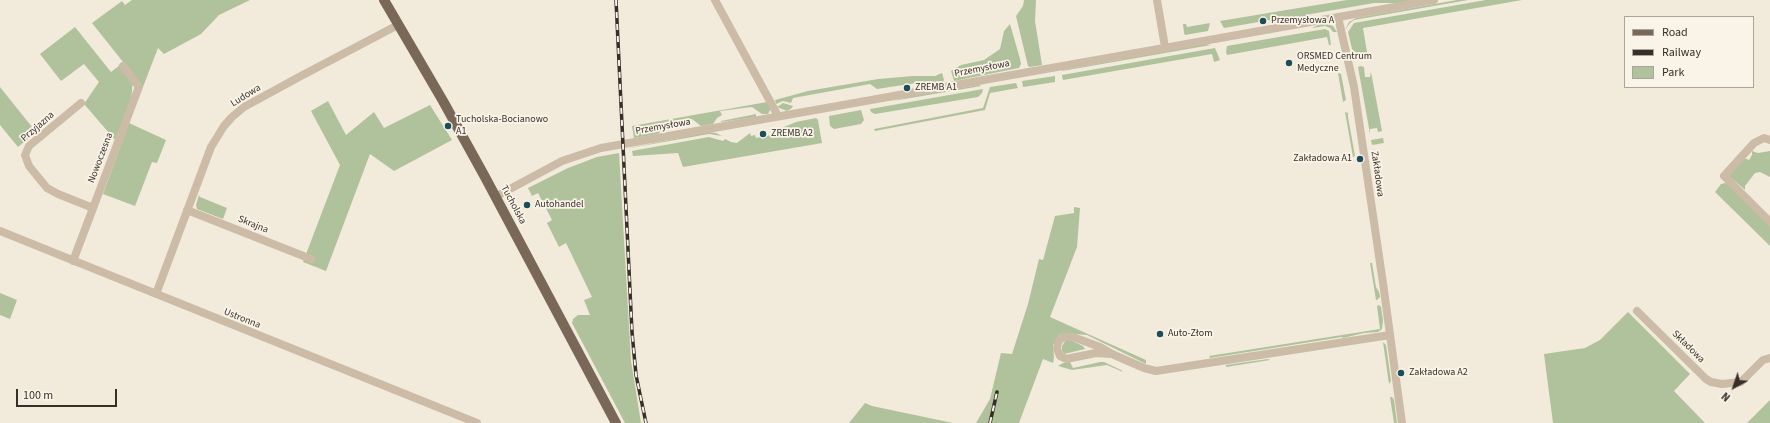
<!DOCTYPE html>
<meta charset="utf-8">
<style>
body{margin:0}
#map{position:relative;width:1770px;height:423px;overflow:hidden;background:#f2eadb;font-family:"Source Sans 3",sans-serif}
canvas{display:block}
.legend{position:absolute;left:1624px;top:16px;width:130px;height:72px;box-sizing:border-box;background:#faf4e8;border:1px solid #aca59b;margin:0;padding:5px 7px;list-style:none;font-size:12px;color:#372e28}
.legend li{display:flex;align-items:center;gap:8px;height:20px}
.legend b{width:20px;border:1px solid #aca59b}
.north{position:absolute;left:1714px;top:367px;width:40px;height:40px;-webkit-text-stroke:3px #faf4e8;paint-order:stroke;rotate:220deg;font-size:11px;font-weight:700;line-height:16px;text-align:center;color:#372e28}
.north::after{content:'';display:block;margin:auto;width:14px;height:18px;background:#372e28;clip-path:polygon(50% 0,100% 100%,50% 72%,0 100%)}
.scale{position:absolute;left:16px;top:389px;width:101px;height:18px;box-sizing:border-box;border:2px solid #372e28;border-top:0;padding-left:5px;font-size:12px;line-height:14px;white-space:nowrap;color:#372e28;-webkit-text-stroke:3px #faf4e8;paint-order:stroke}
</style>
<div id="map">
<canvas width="1770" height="423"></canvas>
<ul class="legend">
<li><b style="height:5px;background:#796758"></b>Road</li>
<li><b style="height:5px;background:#372e28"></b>Railway</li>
<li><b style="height:11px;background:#b0c29b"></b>Park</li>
</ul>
<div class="north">N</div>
<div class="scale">100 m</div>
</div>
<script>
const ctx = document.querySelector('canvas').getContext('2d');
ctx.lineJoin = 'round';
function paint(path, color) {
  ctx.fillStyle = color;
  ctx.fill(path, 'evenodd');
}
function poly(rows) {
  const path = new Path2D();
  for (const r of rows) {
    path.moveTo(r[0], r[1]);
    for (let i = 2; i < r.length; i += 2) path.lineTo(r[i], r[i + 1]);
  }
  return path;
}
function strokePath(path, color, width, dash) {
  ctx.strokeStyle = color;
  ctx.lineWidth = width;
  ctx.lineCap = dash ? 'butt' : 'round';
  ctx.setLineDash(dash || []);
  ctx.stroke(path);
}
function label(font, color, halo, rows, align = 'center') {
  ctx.font = font + ' "Source Sans 3",sans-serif';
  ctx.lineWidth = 3.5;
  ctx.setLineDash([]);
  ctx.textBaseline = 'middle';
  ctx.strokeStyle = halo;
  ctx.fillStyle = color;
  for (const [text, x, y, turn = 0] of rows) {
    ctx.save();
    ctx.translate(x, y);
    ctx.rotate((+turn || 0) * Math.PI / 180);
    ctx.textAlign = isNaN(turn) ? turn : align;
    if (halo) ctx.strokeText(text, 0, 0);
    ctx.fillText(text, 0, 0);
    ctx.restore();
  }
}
paint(poly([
 [132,0,250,0,219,15,201,34,164,54,158,48,143,87,92,23,122,1,125,5],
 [1024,0,1036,0,1035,21,1042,65,1030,67,1028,66,1016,16,1023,6],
 [1347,0,1412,0,1397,3,1374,3,1311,14,1292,21,1270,22,1270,20,1224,28,1220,21],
 [1457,0,1468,0,1354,20,1350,23,1345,30,1349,22,1356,18],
 [1486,0,1522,0,1363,28,1368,58,1356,54,1352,49,1348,32,1354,23],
 [1210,23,1208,31,1185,35,1184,33,1183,24,1186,24,1187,27],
 [1010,24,1020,59,1021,64,1019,68,954,81,951,71,961,65,984,60,1000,49,1004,31],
 [1320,24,1327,24,1333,26,1337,32,1333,32,1330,28,1325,26,1312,28],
 [75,27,111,72,120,65,133,80,131,101,116,141,84,104,99,82,84,64,61,81,40,54],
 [1325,29,1329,31,1331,45,1329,45,1327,37,1227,55,1226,52,1227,46],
 [1205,44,1211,45,1062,71,1063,70],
 [1215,48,1220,60,1214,62,1212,54,1063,80,1062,76,1062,75],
 [1361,66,1364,67,1365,77,1370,77,1371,72,1382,131,1378,132,1377,128,1370,129,1370,134,1358,67],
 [942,73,944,80,943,82,935,84,917,85,916,83,877,89,870,84,793,98,791,103,783,101,776,104,775,100,808,91,878,79,913,76,935,76],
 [1338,73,1341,74,1346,100,1343,102],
 [1055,76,1055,82,1023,87,1022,81],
 [1016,83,1018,88,990,93,985,110,875,131,874,129,983,108,990,87],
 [979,85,981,86,893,101,912,96],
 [0,87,36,132,18,147,0,125],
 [983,89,982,93,978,97,875,114,871,112,870,109],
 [328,101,346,135,374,112,384,128,430,105,452,140,394,171,370,154,326,271,303,262,340,165,311,111],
 [767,102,771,108,768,114,762,114,752,107,720,111,722,115,717,118,713,124,701,126,692,119,659,125,663,129,658,134,634,138,632,126],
 [783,103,793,106,792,108,787,111,777,107],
 [861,110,864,120,861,124,834,129,830,126,829,116],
 [1345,112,1348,113,1348,117,1355,156,1353,157],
 [756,114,756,117,721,122,721,121],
 [816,118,818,120,822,143,683,167,678,153,633,156,632,151,709,137,723,141,725,139,731,142,737,143,750,133,751,136,755,135,756,138,772,135,772,132,796,122],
 [129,123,166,140,157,163,152,162,135,206,103,194],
 [709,132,716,133,722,136,709,134,624,149],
 [1383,138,1384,143,1372,145,1371,140],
 [1752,151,1758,153,1770,151,1770,177,1760,172,1755,173,1745,186,1745,190,1729,176,1744,158,1749,160,1752,155],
 [619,153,631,361,641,423,625,423,572,323,573,319,578,315,590,315,584,300,592,297,566,243,559,247,547,223,552,220,538,193,532,196,528,188,568,168,597,157],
 [1725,183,1728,184,1770,226,1770,246,1715,192,1721,184],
 [199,195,200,197,227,208,223,219,197,209,196,205],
 [1074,207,1080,208,1077,247,1050,317,1146,360,1146,364,1087,335,1064,333,1059,335,1053,345,1054,358,1053,363,1043,359,1019,423,976,423,990,399,1001,353,1012,354,1028,304,1039,259,1043,260,1055,216,1074,213],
 [1370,263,1372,263,1376,287,1379,292,1380,297,1377,300,1376,300],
 [0,293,17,300,10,319,0,315],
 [1379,305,1381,307,1383,320,1382,329,1378,332,1364,333,1343,338,1342,337,1210,358,1209,356,1380,329,1377,306],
 [1628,312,1690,374,1674,391,1705,423,1553,423,1544,354,1585,348,1600,340],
 [1070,340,1083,346,1085,349,1064,354,1062,351,1062,346,1065,341],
 [1383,342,1386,345,1391,381,1389,384],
 [1268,359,1270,360,1226,367,1226,365],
 [1070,362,1073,368,1100,362,1104,362,1121,370,1123,372,1107,365,1072,370,1058,366,1063,363],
 [1390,397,1392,397,1394,400,1397,423,1394,423],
 [1770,400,1770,423,1747,423],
 [865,403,872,406,953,423,849,423]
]), '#b0c29b');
strokePath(poly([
 [715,0,778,116],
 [1157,0,1165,47],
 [1338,17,1354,87,1383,283,1402,423],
 [81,103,29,146,25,155,29,166,47,188,58,194,93,208],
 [1770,140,1764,138,1754,143,1724,176,1770,222],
 [495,197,562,161,601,148,1434,0],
 [187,210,311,259],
 [0,231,477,423],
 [73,261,137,92,139,87,123,66],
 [156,294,211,147,224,126,232,117,244,107,299,77,398,25],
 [1637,311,1706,379,1711,382,1722,384,1741,382,1763,360,1770,358],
 [1112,354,1096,353,1066,359,1060,356,1057,349,1058,342,1063,337,1073,337,1100,347,1112,354,1144,368,1156,371,1390,335]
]), '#cbbba7', 8);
strokePath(poly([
 [384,0,443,101,485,177,616,423]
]), '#796758', 10);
const rail = poly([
 [616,0,632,332,636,375,646,423],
 [990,423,997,392]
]);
strokePath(rail, '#372e28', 3.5);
strokePath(rail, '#faf4e8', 2, [6]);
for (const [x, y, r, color] of [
 [1263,21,4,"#1c4e59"],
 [1289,63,4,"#1c4e59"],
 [907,88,4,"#1c4e59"],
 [448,126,4,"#1c4e59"],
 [763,134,4,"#1c4e59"],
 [1360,159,4,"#1c4e59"],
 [527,205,4,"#1c4e59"],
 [1160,334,4,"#1c4e59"],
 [1401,373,4,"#1c4e59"]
]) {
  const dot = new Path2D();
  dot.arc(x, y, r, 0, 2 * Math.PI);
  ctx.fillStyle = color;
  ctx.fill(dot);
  strokePath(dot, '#faf4e8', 1.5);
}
label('10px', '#372e28', '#faf4e8', [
 ["Przemysłowa A",1271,21],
 ["ORSMED Centrum",1297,57],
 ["Medyczne",1297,69],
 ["ZREMB A1",915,88],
 ["Tucholska-Bocianowo",456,120],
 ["A1",456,132],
 ["ZREMB A2",771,134],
 ["Zakładowa A1",1352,159,"right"],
 ["Autohandel",535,205],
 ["Auto-Złom",1168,334],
 ["Zakładowa A2",1409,373]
], 'left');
label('10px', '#372e28', '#faf4e8', [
 ["Przemysłowa",982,69,-11],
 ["Ludowa",246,96,-32],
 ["Przyjazna",38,127,-41],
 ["Przemysłowa",663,127,-10],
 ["Nowoczesna",101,158,-69],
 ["Zakładowa",1377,174,82],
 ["Tucholska",513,205,62],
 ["Skrajna",253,225,22],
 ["Ustronna",242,319,22],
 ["Składowa",1688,347,45]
]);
</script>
